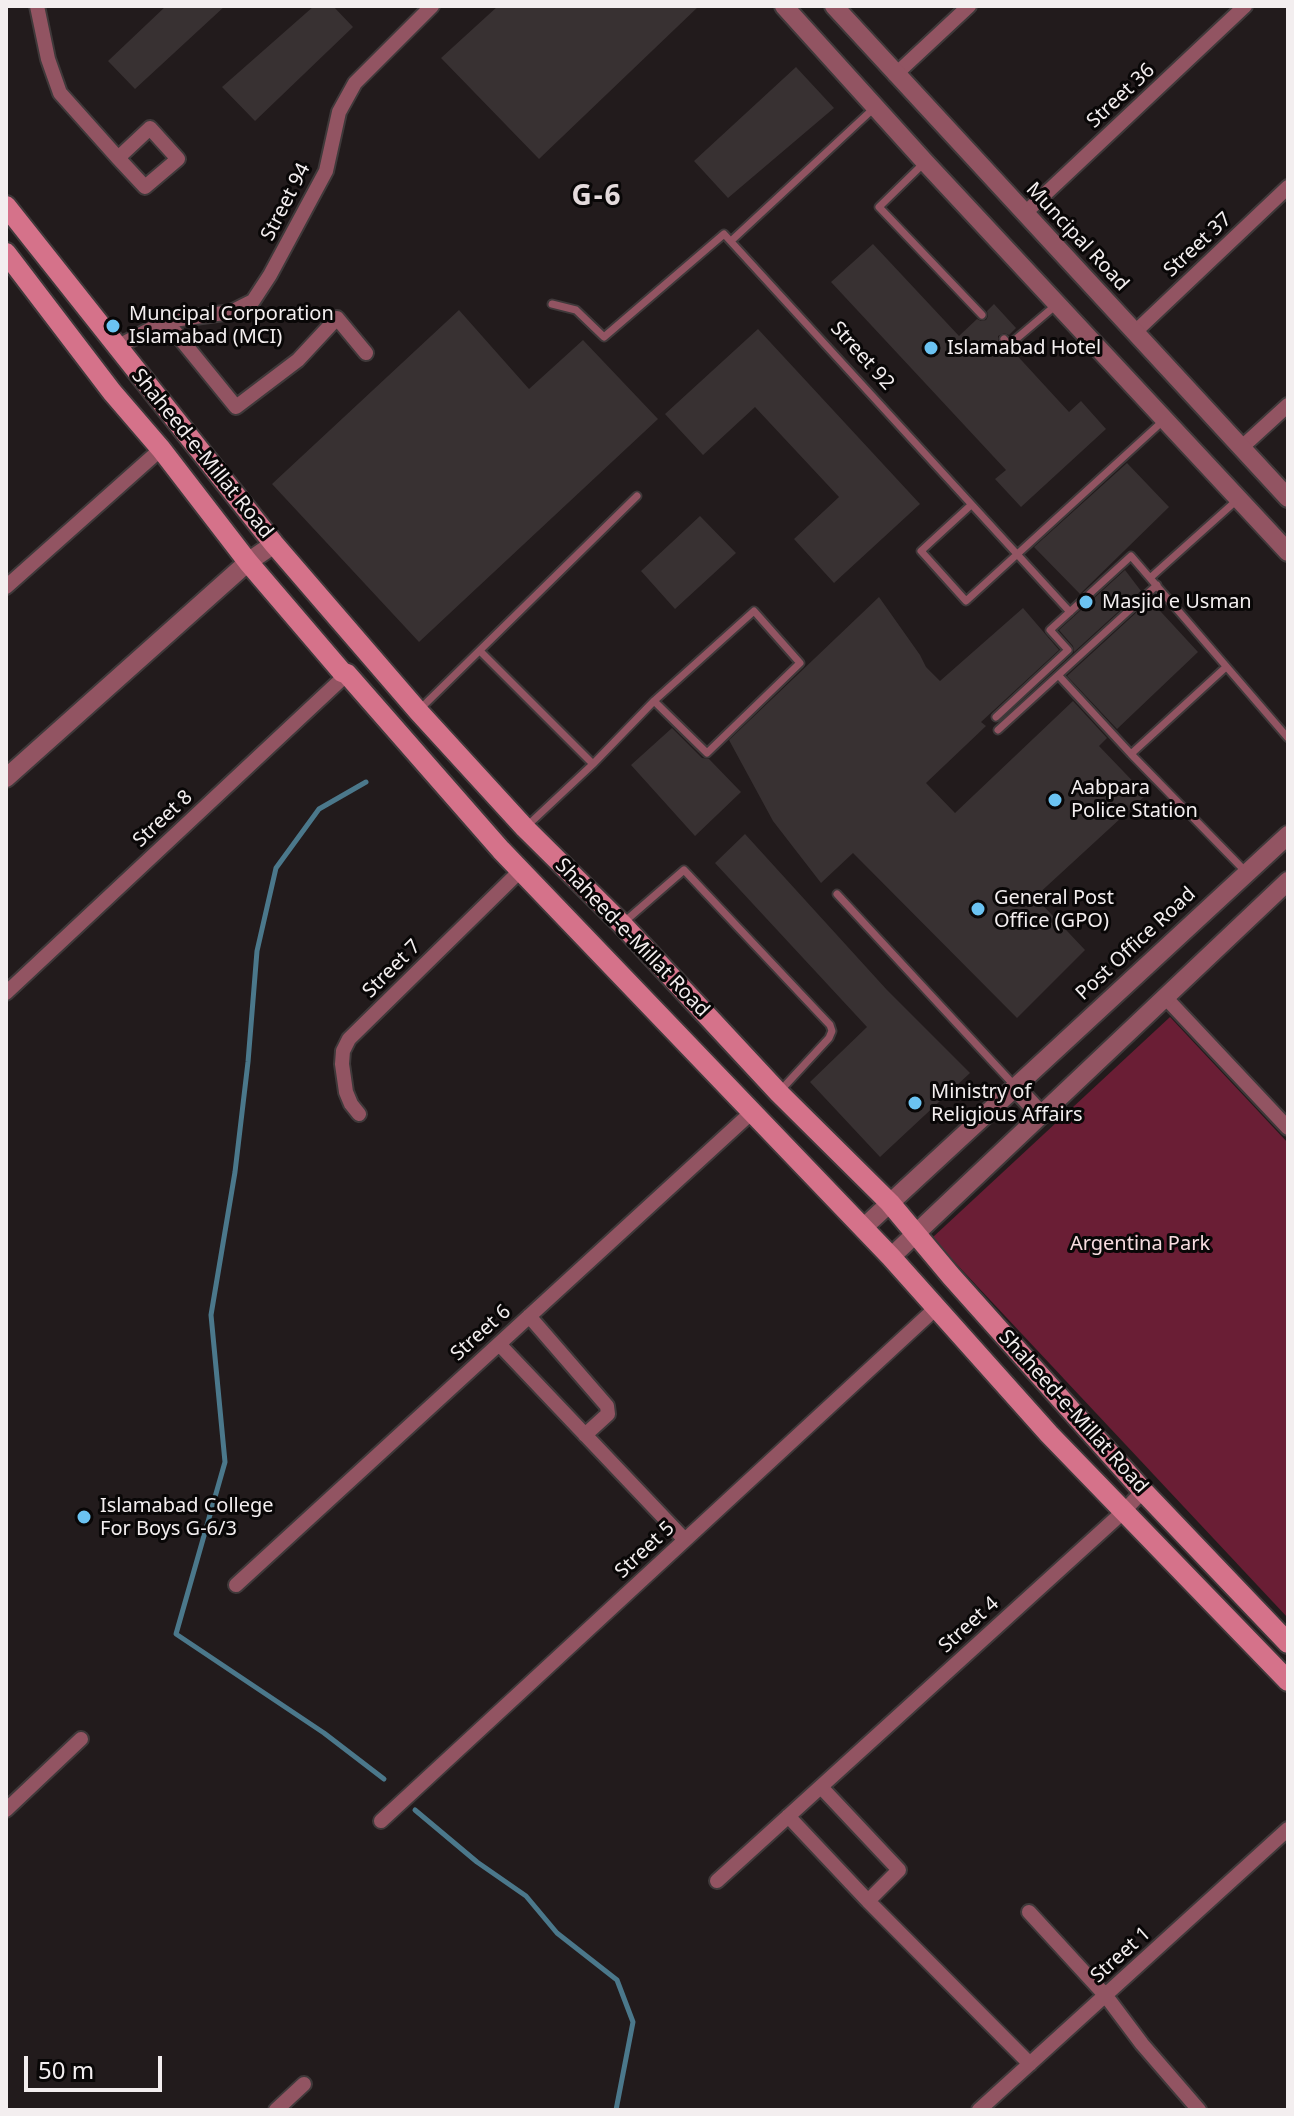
<!DOCTYPE html>
<style>
body{margin:0}
#map{position:relative;width:1294px;height:2116px;overflow:hidden;background:#221b1c;font-family:"Noto Sans",sans-serif}
canvas{display:block}
.frame{position:absolute;inset:0;border:8px solid #f3eeef;pointer-events:none}
.scale{position:absolute;left:24px;top:2056px;width:138px;height:36px;box-sizing:border-box;border:4px solid #f3eeef;border-top:0;padding-left:10px;font-size:24px;line-height:28px;white-space:nowrap;color:#f3eeef;-webkit-text-stroke:6px #090707;paint-order:stroke}
</style>
<div id="map">
<canvas width="1294" height="2116"></canvas>
<div class="frame"></div>
<div class="scale">50 m</div>
</div>
<script>
const ctx = document.querySelector('canvas').getContext('2d');
ctx.lineJoin = 'round';
function paint(path, color) {
  ctx.fillStyle = color;
  ctx.fill(path, 'evenodd');
}
function poly(rows) {
  const path = new Path2D();
  for (const r of rows) {
    path.moveTo(r[0], r[1]);
    for (let i = 2; i < r.length; i += 2) path.lineTo(r[i], r[i + 1]);
  }
  return path;
}
function strokePath(path, color, width, dash) {
  ctx.strokeStyle = color;
  ctx.lineWidth = width;
  ctx.lineCap = dash ? 'butt' : 'round';
  ctx.setLineDash(dash || []);
  ctx.stroke(path);
}
function label(font, color, halo, rows, align = 'center') {
  ctx.font = font + ' "Noto Sans",sans-serif';
  ctx.lineWidth = 6;
  ctx.setLineDash([]);
  ctx.textBaseline = 'middle';
  ctx.strokeStyle = halo;
  ctx.fillStyle = color;
  for (const [text, x, y, turn = 0] of rows) {
    ctx.save();
    ctx.translate(x, y);
    ctx.rotate((+turn || 0) * Math.PI / 180);
    ctx.textAlign = isNaN(turn) ? turn : align;
    if (halo) ctx.strokeText(text, 0, 0);
    ctx.fillText(text, 0, 0);
    ctx.restore();
  }
}
paint(poly([
 [1170,1017,1288,1143,1288,1618,932,1238]
]), '#6a1e35');
strokePath(poly([
 [366,782,319,809,276,868,257,951,248,1062,235,1172,211,1315,225,1462,176,1634,324,1733,384,1779],
 [415,1810,477,1862,526,1896,557,1933,617,1980,633,2022,616,2110]
]), '#4b788b', 5);
paint(poly([
 [166,6,225,6,135,89,108,61],
 [314,6,333,6,353,27,255,121,222,87],
 [498,6,699,6,539,159,441,58],
 [796,67,834,108,728,198,694,161],
 [873,244,959,336,977,319,981,321,986,320,988,316,987,311,994,304,1016,328,1009,335,1004,333,998,336,998,341,1004,349,1008,351,1012,350,1069,412,1081,401,1106,429,1021,507,995,479,1006,470,831,282],
 [459,310,529,389,583,340,658,419,419,642,272,484],
 [758,329,920,504,834,583,794,539,839,497,755,407,703,455,665,414],
 [1127,463,1169,507,1080,594,1034,547],
 [700,516,736,553,675,609,641,571],
 [1125,570,1141,591,1074,652,1073,646,1059,630],
 [879,597,920,655,926,667,940,681,1023,608,1059,650,981,722,986,726,926,783,955,813,1073,701,1107,738,1099,746,1146,795,1035,897,1085,950,1017,1018,853,853,821,883,773,821,729,740],
 [1150,600,1198,652,1117,729,1067,676],
 [672,728,702,758,709,759,741,792,695,836,631,765],
 [745,834,887,990,970,1073,880,1157,810,1082,867,1027,715,863]
]), '#383132');
const service = poly([
 [925,162,879,207,982,315],
 [731,241,873,109],
 [552,304,576,310,604,337,724,234,1070,612],
 [1004,339,1009,345,1056,305],
 [971,505,921,551,966,601,1164,420],
 [1150,578,1237,500],
 [480,651,593,764],
 [1059,676,1131,754,1245,871],
 [419,710,637,496],
 [996,717,1068,650,1050,630,1131,556,1288,738],
 [998,730,1157,585],
 [1131,754,1226,667],
 [527,826,593,764,654,701,754,611,800,663,707,753,654,701],
 [837,894,1014,1085],
 [623,923,684,870,830,1025,832,1031,829,1038,780,1091]
]);
const minor = poly([
 [37,6,48,59,60,93,118,158,145,187,178,159,150,128,118,158],
 [895,75,969,6],
 [1024,214,1245,6],
 [166,321,236,407,298,360,337,318,366,353],
 [1135,332,1288,187],
 [117,347,166,321,231,312,253,301,270,275,326,171,339,112,355,83,432,6],
 [1241,448,1288,405],
 [6,587,161,449],
 [6,993,347,674],
 [1165,997,1288,1128],
 [359,1114,351,1104,346,1092,342,1064,343,1051,349,1039,520,871],
 [529,1316,607,1406,608,1414,585,1435],
 [499,1344,685,1540],
 [236,1585,752,1112],
 [821,1787,899,1870,868,1901],
 [6,1810,81,1739],
 [788,1816,868,1901,1030,2064],
 [381,1821,936,1308],
 [717,1881,1123,1512,1143,1491],
 [1029,1912,1106,1996,1142,2044,1199,2110],
 [276,2110,304,2084],
 [979,2110,1288,1829]
]);
const tertiary = poly([
 [784,6,925,162,1288,552],
 [834,6,1288,498],
 [6,778,248,562,274,544],
 [1015,1087,1041,1115],
 [863,1228,1288,835],
 [891,1257,1288,881]
]);
const secondary = poly([
 [6,206,274,544,418,711,525,828,622,924,779,1093,890,1203,951,1276,1143,1491,1288,1643],
 [6,253,112,392,161,449,248,562,342,672,347,674,501,850,891,1257,1049,1434,1288,1681]
]);
strokePath(service, '#3f393a', 11);
strokePath(minor, '#3f393a', 18);
strokePath(tertiary, '#3f393a', 22);
strokePath(secondary, '#3f393a', 24);
strokePath(service, '#925462', 7);
strokePath(minor, '#925462', 14);
strokePath(tertiary, '#925462', 18);
strokePath(secondary, '#d5728a', 20);
for (const [x, y, r, color] of [
 [113,326,8,"#6bc3f2"],
 [931,348,8,"#6bc3f2"],
 [1086,602,8,"#6bc3f2"],
 [1055,800,8,"#6bc3f2"],
 [978,909,8,"#6bc3f2"],
 [915,1103,8,"#6bc3f2"],
 [84,1517,8,"#6bc3f2"]
]) {
  const dot = new Path2D();
  dot.arc(x, y, r, 0, 2 * Math.PI);
  ctx.fillStyle = color;
  ctx.fill(dot);
  strokePath(dot, '#090707', 3);
}
label('20px', '#f3eeef', '#090707', [
 ["Street 36",1121,96,-43],
 ["Street 94",286,202,-63],
 ["Muncipal Road",1077,237,47],
 ["Street 37",1198,245,-43],
 ["Street 92",862,356,48],
 ["Shaheed-e-Millat Road",202,454,51],
 ["Street 8",163,819,-43],
 ["Shaheed-e-Millat Road",632,938,46],
 ["Post Office Road",1136,944,-43],
 ["Street 7",392,969,-45],
 ["Street 6",481,1333,-42],
 ["Shaheed-e-Millat Road",1073,1412,48],
 ["Street 5",645,1550,-43],
 ["Street 4",969,1625,-42],
 ["Street 1",1121,1955,-42]
]);
label('20px', '#f3eeef', '#090707', [
 ["Muncipal Corporation",129,314],
 ["Islamabad (MCI)",129,337],
 ["Islamabad Hotel",947,348],
 ["Masjid e Usman",1102,602],
 ["Aabpara",1071,788],
 ["Police Station",1071,811],
 ["General Post",994,898],
 ["Office (GPO)",994,921],
 ["Ministry of",931,1092],
 ["Religious Affairs",931,1115],
 ["Islamabad College",100,1506],
 ["For Boys G-6/3",100,1529]
], 'left');
label('20px', '#f7dce0', '#090707', [
 ["Argentina Park",1140,1244]
]);
ctx.letterSpacing = '2px';
label('bold 28px', '#e4dbdc', '#090707', [
 ["G-6",597,197]
]);
ctx.letterSpacing = '0px';
</script>
